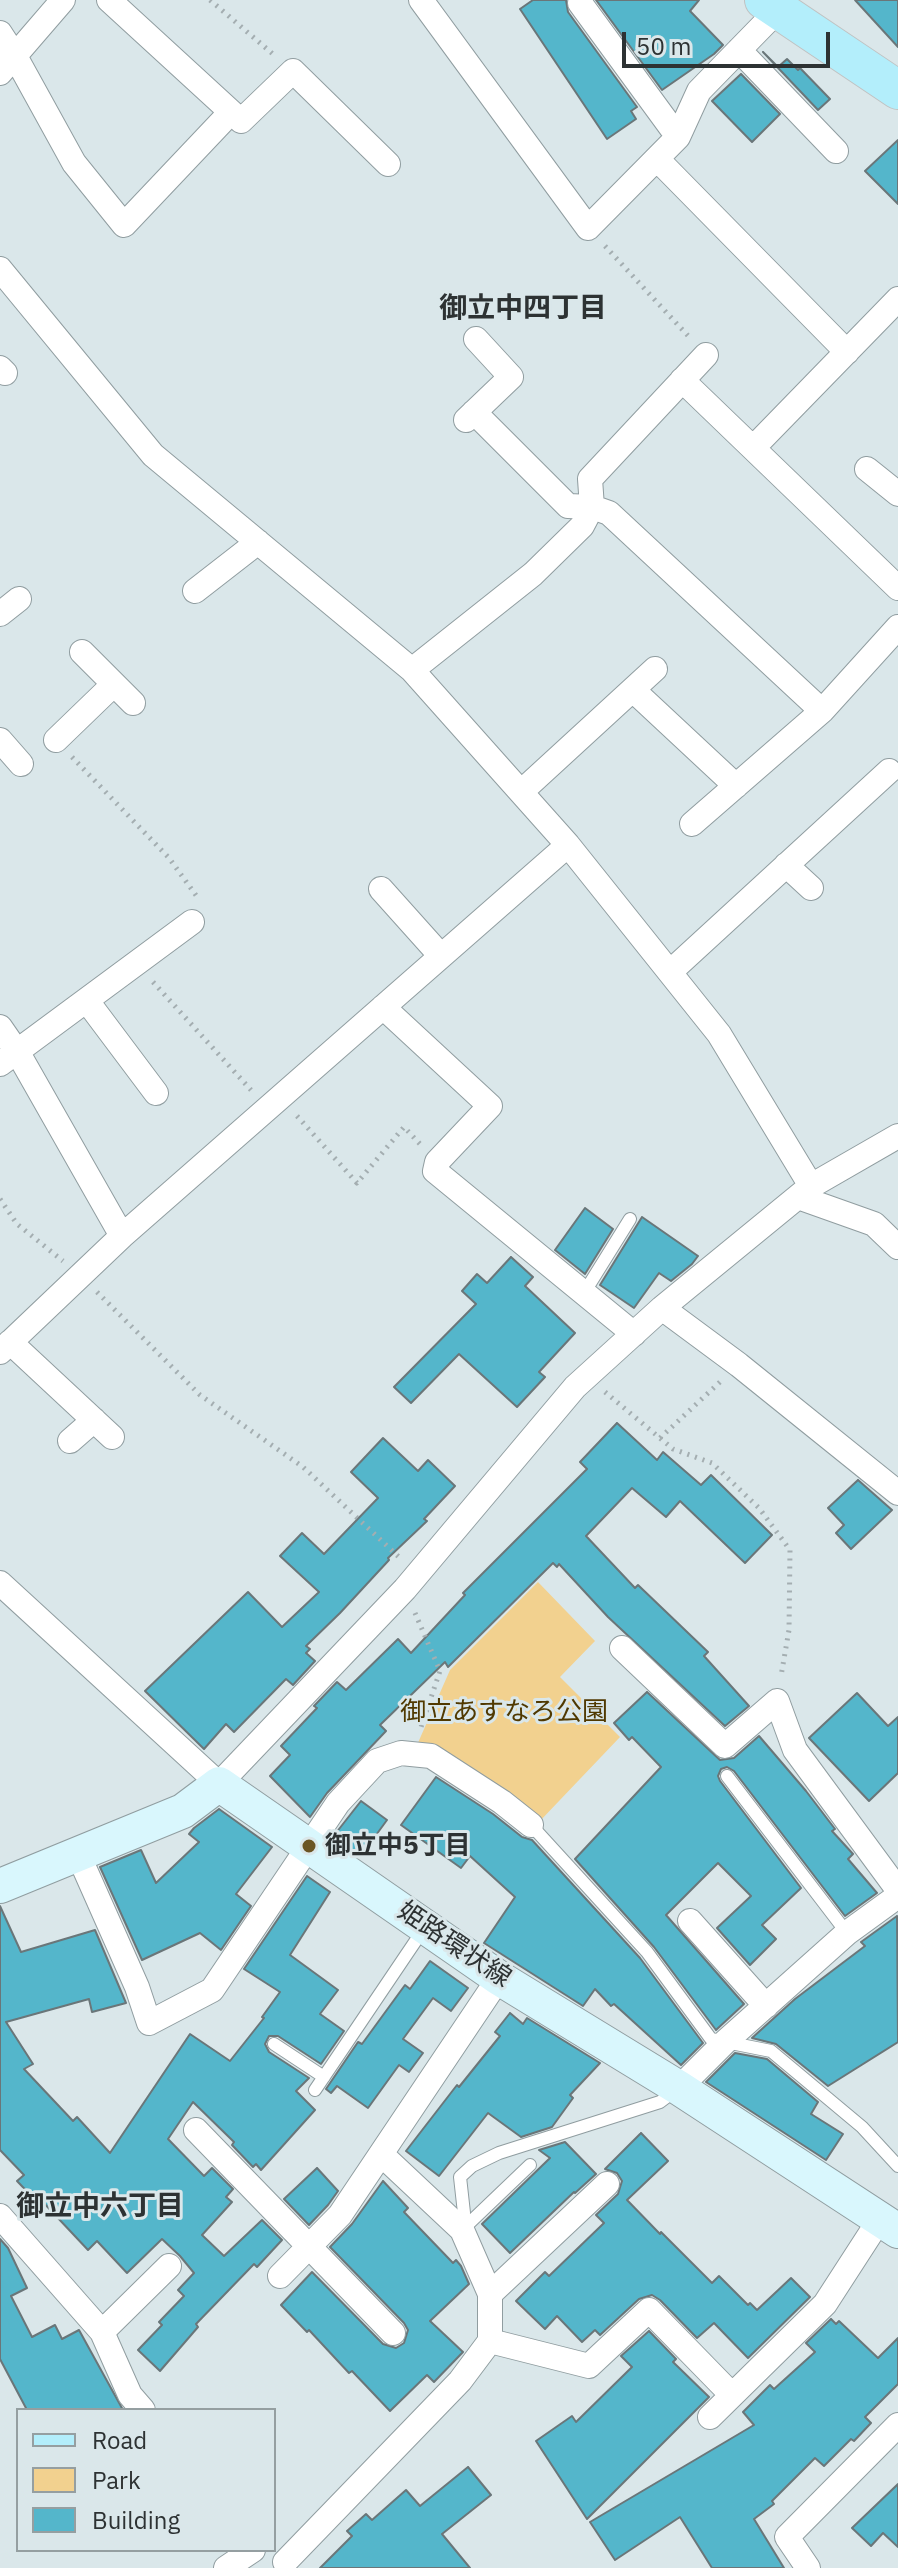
<!DOCTYPE html>
<meta charset="utf-8">
<style>
body{margin:0}
#map{position:relative;width:898px;height:2568px;overflow:hidden;background:#dae7ea;font-family:"IBM Plex Sans",sans-serif}
canvas{display:block}
.legend{position:absolute;left:16px;top:2408px;width:260px;height:144px;box-sizing:border-box;background:#dae7ea;border:2px solid #959fa1;margin:0;padding:10px 14px;list-style:none;font-size:24px;color:#2d3233}
.legend li{display:flex;align-items:center;gap:16px;height:40px}
.legend b{width:40px;border:2px solid #959fa1}
.scale{position:absolute;left:622px;top:32px;width:208px;height:36px;box-sizing:border-box;border:4px solid #2d3233;border-top:0;padding-left:10px;font-size:24px;line-height:28px;white-space:nowrap;color:#2d3233;-webkit-text-stroke:6px #dae7ea;paint-order:stroke}
</style>
<div id="map">
<canvas width="898" height="2568"></canvas>
<ul class="legend">
<li><b style="height:10px;background:#b3eefb"></b>Road</li>
<li><b style="height:22px;background:#f2d18f"></b>Park</li>
<li><b style="height:22px;background:#54b6cb"></b>Building</li>
</ul>
<div class="scale">50 m</div>
</div>
<script>
const ctx = document.querySelector('canvas').getContext('2d');
ctx.lineJoin = 'round';
function paint(path, color) {
  ctx.fillStyle = color;
  ctx.fill(path, 'evenodd');
}
function poly(rows) {
  const path = new Path2D();
  for (const r of rows) {
    path.moveTo(r[0], r[1]);
    for (let i = 2; i < r.length; i += 2) path.lineTo(r[i], r[i + 1]);
  }
  return path;
}
function strokePath(path, color, width, dash) {
  ctx.strokeStyle = color;
  ctx.lineWidth = width;
  ctx.lineCap = dash ? 'butt' : 'round';
  ctx.setLineDash(dash || []);
  ctx.stroke(path);
}
function label(font, color, halo, rows, align = 'center') {
  ctx.font = font + ' "IBM Plex Sans","Noto Sans JP",sans-serif';
  ctx.lineWidth = 6;
  ctx.setLineDash([]);
  ctx.textBaseline = 'middle';
  ctx.strokeStyle = halo;
  ctx.fillStyle = color;
  for (const [text, x, y, turn = 0] of rows) {
    ctx.save();
    ctx.translate(x, y);
    ctx.rotate((+turn || 0) * Math.PI / 180);
    ctx.textAlign = isNaN(turn) ? turn : align;
    if (halo) ctx.strokeText(text, 0, 0);
    ctx.fillText(text, 0, 0);
    ctx.restore();
  }
}
paint(poly([
 [538,1582,595,1641,560,1677,620,1737,539,1822,456,1758,417,1745,450,1670]
]), '#f2d18f');
const building = poly([
 [533,0,566,0,568,12,637,107,631,111,636,119,607,139,520,9,533,0],
 [596,0,699,0,690,11,723,45,714,54,662,90,596,0],
 [855,0,898,0,898,47,855,0],
 [763,52,778,67,787,59,798,70,800,68,830,99,818,110,763,52],
 [741,74,780,114,752,142,712,101,741,74],
 [898,140,898,204,865,171,898,140],
 [585,1208,613,1229,585,1274,555,1250,585,1208],
 [642,1217,698,1256,692,1264,671,1281,659,1273,634,1308,600,1285,642,1217],
 [511,1257,533,1277,525,1286,575,1333,539,1372,545,1377,517,1407,459,1354,411,1403,394,1387,476,1304,462,1291,477,1274,487,1283,511,1257],
 [617,1423,657,1460,663,1452,701,1485,711,1475,772,1535,745,1563,680,1501,666,1517,632,1488,586,1536,635,1588,638,1585,708,1652,704,1656,749,1706,725,1726,608,1617,559,1564,557,1567,553,1563,448,1667,445,1662,380,1725,386,1731,327,1793,310,1817,270,1776,290,1755,281,1746,317,1708,314,1706,337,1682,346,1690,398,1639,411,1653,465,1595,463,1593,587,1469,580,1462,617,1423],
 [383,1438,418,1471,428,1460,455,1486,424,1519,427,1521,388,1558,389,1560,340,1613,306,1646,310,1649,306,1653,315,1661,293,1685,286,1679,234,1732,226,1724,204,1749,145,1691,248,1592,282,1627,319,1592,280,1556,302,1533,324,1554,378,1498,351,1472,383,1438],
 [858,1480,892,1510,851,1549,836,1533,844,1525,828,1508,858,1480],
 [647,1692,720,1760,734,1758,759,1736,806,1791,835,1829,832,1831,853,1854,848,1859,877,1893,845,1916,734,1771,727,1767,721,1769,718,1776,720,1781,801,1888,762,1925,776,1939,750,1965,717,1928,751,1896,718,1863,666,1915,744,2004,716,2030,654,1947,575,1859,661,1767,632,1737,629,1740,614,1723,647,1692],
 [857,1693,888,1726,898,1717,898,1773,869,1801,809,1738,857,1693],
 [436,1777,493,1814,522,1837,532,1840,640,1958,703,2043,681,2065,614,2004,611,2006,595,1989,583,2006,484,1943,515,1897,470,1856,461,1868,401,1825,436,1777],
 [361,1801,387,1820,360,1857,332,1838,361,1801],
 [219,1809,272,1847,236,1894,251,1906,221,1950,200,1933,142,1960,100,1867,141,1850,156,1883,199,1842,189,1834,194,1828,219,1809],
 [307,1876,330,1892,290,1955,338,1990,320,2014,344,2031,321,2064,278,2036,269,2036,265,2044,269,2052,309,2078,296,2091,315,2110,261,2170,256,2164,253,2167,232,2145,234,2142,193,2102,168,2139,204,2176,212,2168,233,2189,226,2197,232,2202,202,2235,224,2256,262,2220,282,2240,257,2267,254,2264,196,2324,198,2327,160,2371,138,2350,162,2325,159,2322,184,2296,178,2290,194,2273,180,2256,162,2239,127,2273,97,2241,88,2250,41,2200,38,2203,17,2181,24,2175,0,2150,0,1906,21,1952,95,1930,126,2003,92,2012,89,1999,6,2022,33,2064,24,2069,73,2121,77,2117,110,2153,190,2034,230,2061,264,2018,262,2017,280,1992,244,1969,307,1876],
 [897,1916,898,2042,828,2086,776,2044,752,2038,795,1999,865,1946,861,1942,897,1916],
 [430,1961,468,1988,451,2011,433,1998,403,2039,423,2053,409,2072,399,2065,368,2108,337,2086,331,2093,326,2089,358,2042,362,2044,405,1985,410,1989,430,1961],
 [510,2013,523,2024,527,2018,600,2063,570,2095,573,2098,552,2127,521,2137,488,2113,439,2176,406,2151,457,2085,459,2087,500,2036,495,2032,510,2013],
 [735,2053,767,2059,818,2102,811,2114,843,2134,826,2160,706,2082,735,2053],
 [641,2133,668,2161,627,2200,660,2234,661,2232,712,2283,719,2276,748,2305,750,2303,757,2310,791,2278,810,2297,748,2358,714,2323,697,2338,660,2300,652,2295,639,2299,600,2335,595,2330,582,2342,557,2316,545,2329,516,2301,545,2272,549,2276,604,2223,596,2215,618,2194,622,2181,617,2173,605,2169,641,2133],
 [565,2142,596,2174,575,2193,574,2192,510,2253,482,2224,550,2158,539,2150,565,2142],
 [317,2168,338,2191,328,2205,309,2225,284,2199,317,2168],
 [383,2181,408,2208,404,2212,453,2263,456,2260,461,2266,469,2284,430,2321,463,2352,434,2382,427,2375,390,2411,352,2371,349,2373,309,2330,307,2332,281,2305,312,2272,383,2344,396,2348,404,2343,408,2330,404,2323,330,2247,352,2224,383,2181],
 [0,2239,8,2248,27,2288,11,2296,32,2337,55,2325,62,2339,79,2330,123,2410,27,2410,0,2359,0,2239],
 [831,2319,836,2324,839,2321,878,2358,898,2338,898,2384,865,2417,871,2423,854,2441,851,2439,824,2466,815,2458,772,2501,774,2504,754,2519,784,2568,712,2568,680,2517,615,2560,590,2522,754,2425,743,2412,770,2385,774,2389,815,2352,806,2343,831,2319],
 [649,2331,676,2359,673,2362,709,2397,587,2519,536,2441,572,2416,576,2422,632,2367,621,2356,649,2331],
 [468,2467,491,2495,442,2534,470,2568,320,2568,352,2536,347,2531,366,2514,372,2520,406,2490,420,2506,468,2467],
 [898,2484,898,2547,883,2533,871,2546,852,2528,898,2484]
]);
paint(building, '#54b6cb');
strokePath(building, '#6a7679', 2);
const lane = poly([
 [584,1293,630,1219],
 [727,1776,847,1933],
 [531,1825,647,1952,711,2039,771,2051,862,2127,898,2166],
 [274,2044,324,2077],
 [315,2090,423,1930],
 [462,2230,464,2213,460,2177,472,2166,499,2153,660,2102,676,2090],
 [462,2230,530,2165]
]);
const street = poly([
 [109,0,241,121,293,71,388,164],
 [421,0,588,228,678,137,699,91,778,10],
 [580,3,678,137],
 [0,33,15,56,74,163,124,225,231,112],
 [739,50,836,151],
 [0,73,63,0],
 [657,159,847,352],
 [0,269,153,455,412,670,568,845,719,1034,811,1186],
 [0,368,5,373],
 [682,380,898,588],
 [474,412,568,506,592,507,590,479,706,355],
 [466,420,511,377,476,339],
 [753,448,898,299],
 [867,469,898,494],
 [195,591,258,542],
 [0,614,19,599],
 [82,652,133,703],
 [412,670,533,574,582,526,592,507,609,513,822,711,898,627],
 [633,690,736,786],
 [0,740,21,764],
 [56,740,114,684],
 [521,792,655,669],
 [692,824,822,711],
 [786,865,811,888],
 [381,889,441,956],
 [670,972,889,771],
 [87,1001,156,1093],
 [383,1007,490,1106,437,1162,435,1171,634,1334],
 [0,1027,18,1053,122,1236],
 [0,1064,192,922],
 [798,1197,874,1224,898,1247],
 [662,1308,739,1365,898,1493],
 [10,1342,112,1437],
 [0,1352,122,1236,568,845],
 [70,1441,94,1420],
 [0,1583,219,1784,405,1589,575,1387,662,1308,811,1186,898,1136],
 [622,1648,725,1746,777,1701,795,1750,898,1890],
 [78,1854,137,1987,149,2023,212,1990,338,1803,377,1761,401,1753,431,1756,502,1802,531,1825],
 [690,1921,766,2006],
 [679,2088,725,2042,847,1933,898,1896],
 [196,2130,393,2333],
 [0,2216,102,2332,130,2395,143,2410],
 [280,2276,340,2215,499,1978],
 [490,2294,607,2184],
 [102,2332,169,2266],
 [490,2341,589,2366,649,2310,732,2395],
 [710,2417,825,2304,880,2219],
 [285,2562,460,2381,490,2341,490,2294,462,2230,381,2154],
 [226,2568,253,2550],
 [808,2568,787,2537,898,2425]
]);
const secondary = poly([
 [0,1886,183,1811,219,1784,499,1978,679,2088,898,2231]
]);
const primary = poly([
 [764,0,898,90]
]);
strokePath(lane, '#909da0', 14);
strokePath(street, '#909da0', 26);
strokePath(secondary, '#909da0', 36);
strokePath(primary, '#c0c2c2', 40);
strokePath(poly([
 [210,0,274,55],
 [605,246,691,339],
 [72,757,169,858,198,898],
 [153,982,251,1090],
 [297,1116,357,1183,404,1127,420,1144],
 [0,1199,17,1224,63,1261],
 [97,1292,200,1395,303,1467,401,1559],
 [605,1392,673,1449,712,1463,759,1508,790,1550,789,1630,781,1676],
 [660,1438,721,1381],
 [415,1613,440,1671,420,1730]
]), '#a4aeb1', 5, [2, 6]);
strokePath(lane, '#fff', 12);
strokePath(street, '#fff', 24);
strokePath(secondary, '#d9f7fd', 34);
strokePath(primary, '#b3eefb', 38);
for (const [x, y, r, color] of [
 [309,1846,8,"#6b5524"]
]) {
  const dot = new Path2D();
  dot.arc(x, y, r, 0, 2 * Math.PI);
  ctx.fillStyle = color;
  ctx.fill(dot);
  strokePath(dot, '#dae7ea', 3);
}
label('26px', '#503900', '#dae7ea', [
 ["御立あすなろ公園",504,1712]
]);
label('bold 26px', '#2d3233', '#dae7ea', [
 ["御立中5丁目",325,1846]
], 'left');
label('26px', '#2d3233', '#dae7ea', [
 ["姫路環状線",454,1945,34]
]);
label('bold 28px', '#2d3233', '#dae7ea', [
 ["御立中四丁目",523,309],
 ["御立中六丁目",100,2207]
]);
</script>
